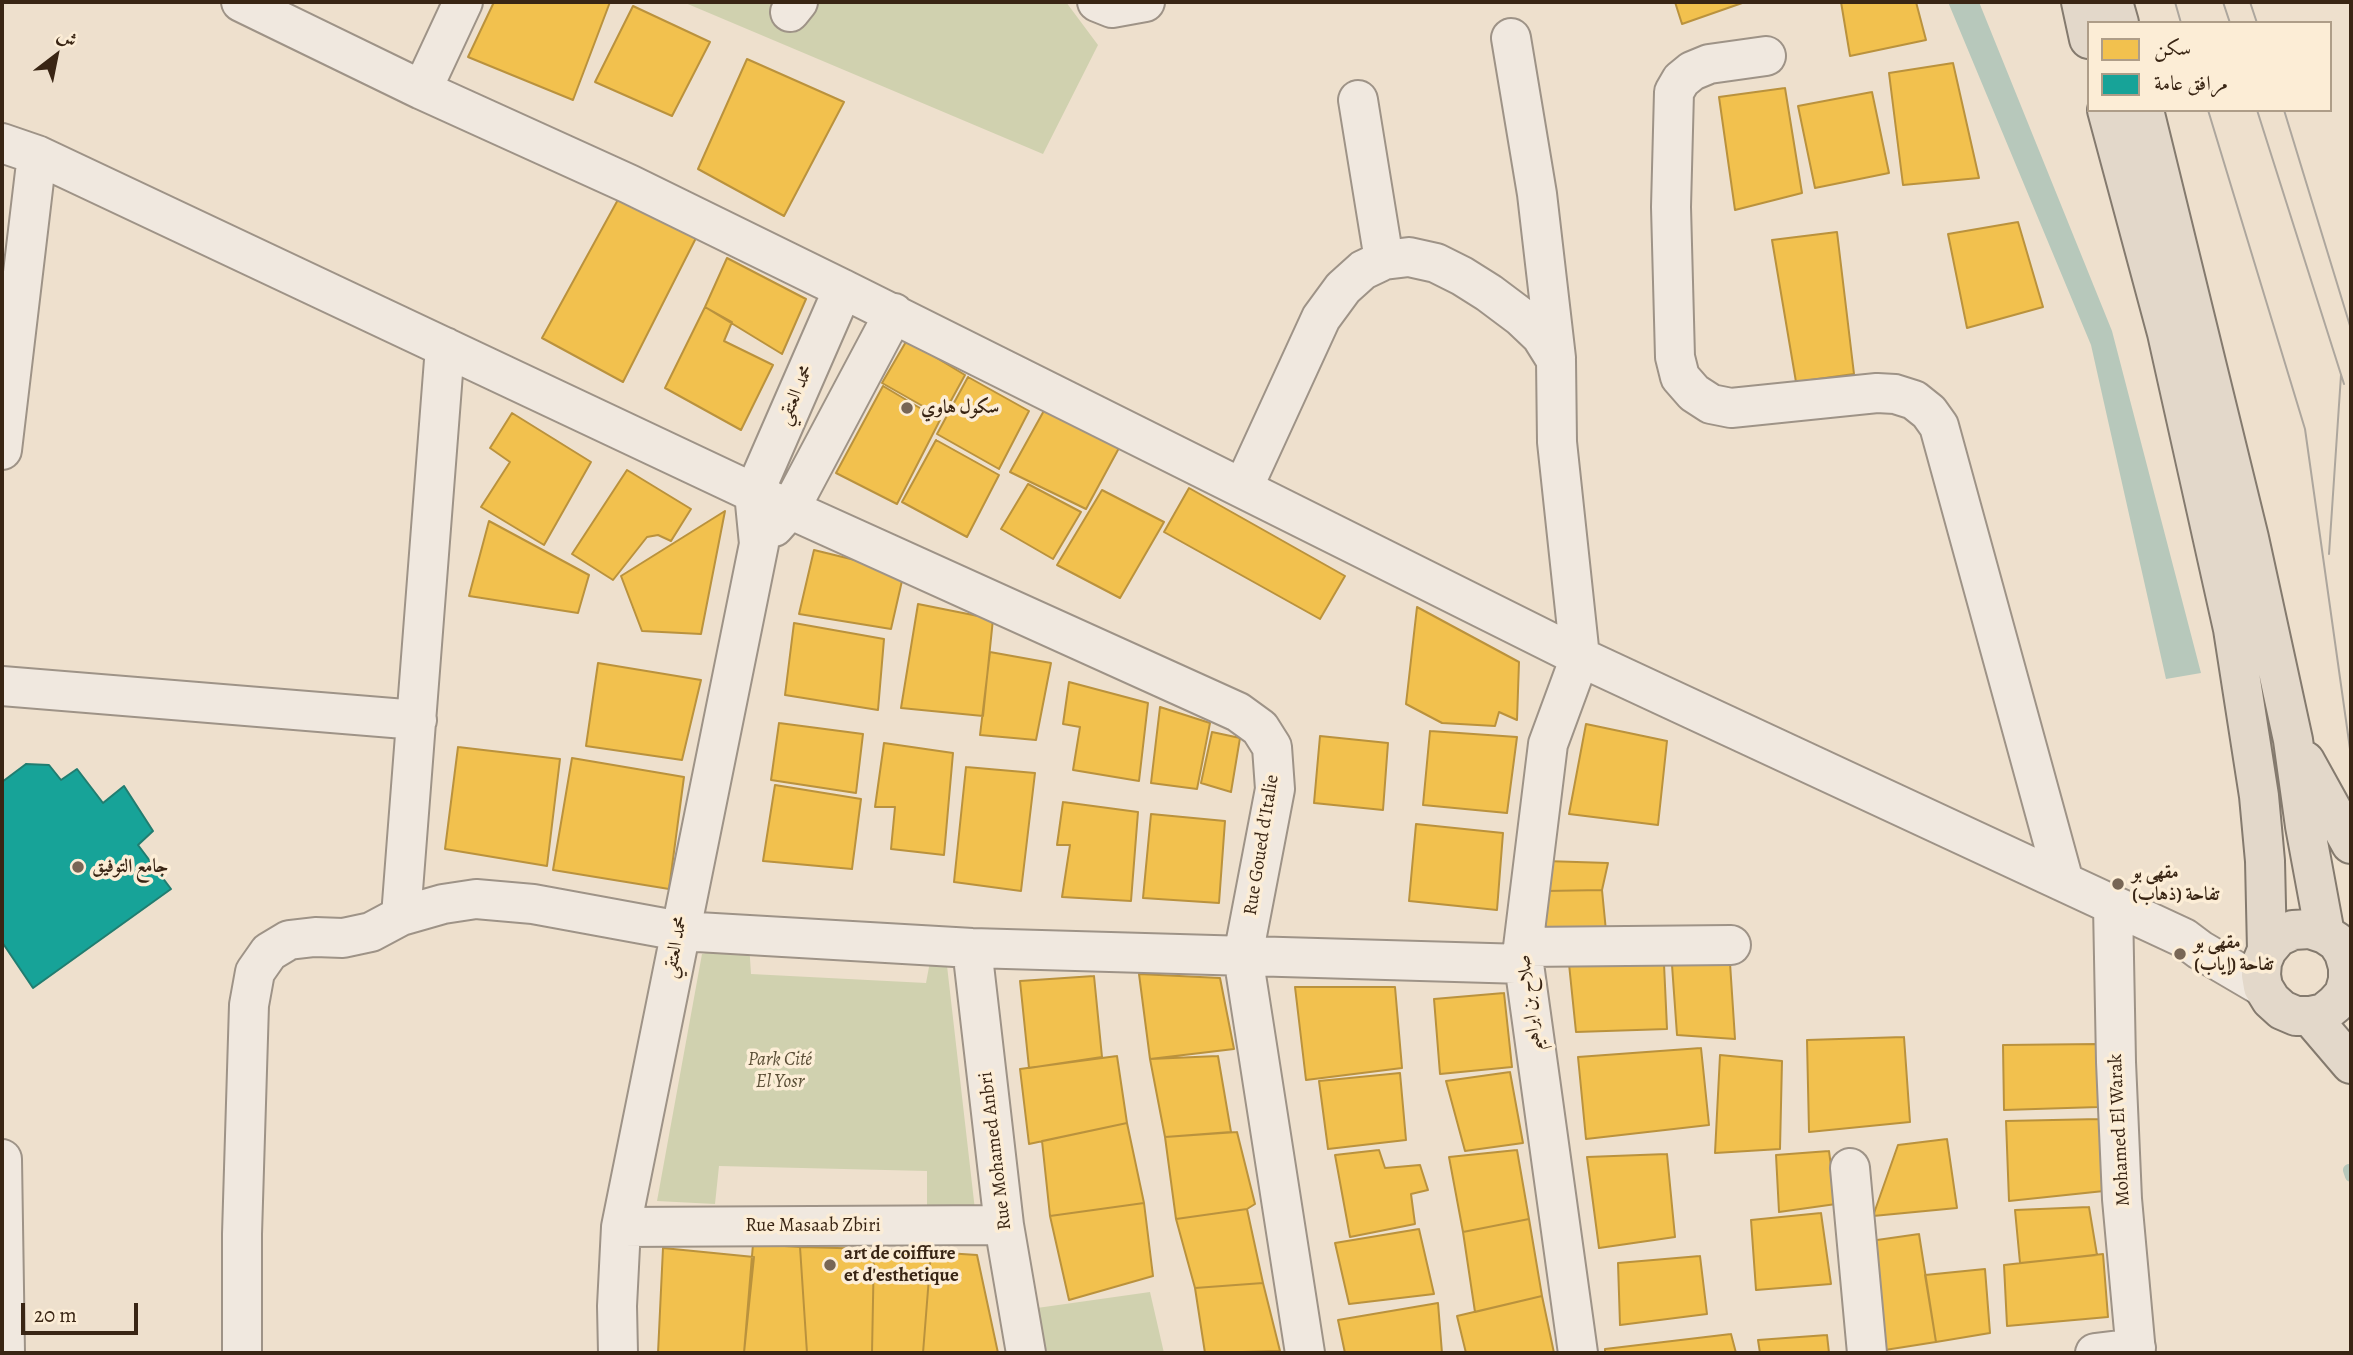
<!DOCTYPE html>
<meta charset="utf-8">
<style>
body{margin:0}
#map{position:relative;width:2353px;height:1355px;overflow:hidden;background:#eee0cd;font-family:Alegreya,Amiri,serif}
canvas{display:block}
.frame{position:absolute;inset:0;border:4px solid #392514;pointer-events:none}
.legend{position:absolute;left:2087px;top:21px;width:245px;height:91px;box-sizing:border-box;background:#fcedd6;border:2px solid #ae9d88;margin:0;padding:9px 12px;list-style:none;font-size:21px;color:#392514}
.legend li{display:flex;align-items:center;gap:14px;height:35px}
.legend b{width:35px;border:2px solid #ae9d88}
.north{position:absolute;left:21px;top:21px;width:70px;height:70px;-webkit-text-stroke:5px #fcedd6;paint-order:stroke;rotate:32deg;font-size:19px;font-weight:700;line-height:28px;text-align:center;color:#392514}
.north::after{content:'';display:block;margin:auto;width:24px;height:32px;background:#392514;clip-path:polygon(50% 0,100% 100%,50% 72%,0 100%)}
.scale{position:absolute;left:21px;top:1303px;width:117px;height:32px;box-sizing:border-box;border:4px solid #392514;border-top:0;padding-left:9px;font-size:21px;line-height:24px;white-space:nowrap;color:#392514;-webkit-text-stroke:5px #fcedd6;paint-order:stroke}
</style>
<div id="map">
<canvas width="2353" height="1355"></canvas>
<div class="frame"></div>
<ul class="legend">
<li><b style="height:19px;background:#f2c14e"></b>سكن</li>
<li><b style="height:19px;background:#17a398"></b>مرافق عامة</li>
</ul>
<div class="north">ش</div>
<div class="scale">20 m</div>
</div>
<script>
const ctx = document.querySelector('canvas').getContext('2d');
ctx.lineJoin = 'round';
function paint(path, color) {
  ctx.fillStyle = color;
  ctx.fill(path, 'evenodd');
}
function poly(rows) {
  const path = new Path2D();
  for (const r of rows) {
    path.moveTo(r[0], r[1]);
    for (let i = 2; i < r.length; i += 2) path.lineTo(r[i], r[i + 1]);
  }
  return path;
}
function strokePath(path, color, width, dash) {
  ctx.strokeStyle = color;
  ctx.lineWidth = width;
  ctx.lineCap = dash ? 'butt' : 'round';
  ctx.setLineDash(dash || []);
  ctx.stroke(path);
}
function label(font, color, halo, rows, align = 'center') {
  ctx.font = font + ' Alegreya,Amiri,serif';
  ctx.lineWidth = 7;
  ctx.setLineDash([]);
  ctx.textBaseline = 'middle';
  ctx.strokeStyle = halo;
  ctx.fillStyle = color;
  for (const [text, x, y, turn = 0] of rows) {
    ctx.save();
    ctx.translate(x, y);
    ctx.rotate((+turn || 0) * Math.PI / 180);
    ctx.textAlign = isNaN(turn) ? turn : align;
    if (halo) ctx.strokeText(text, 0, 0);
    ctx.fillText(text, 0, 0);
    ctx.restore();
  }
}
paint(poly([
 [683,2,1066,2,1098,45,1043,154],
 [749,943,751,974,926,983,932,951,946,957,975,1210,927,1211,927,1171,719,1166,715,1204,657,1201,702,954],
 [1150,1292,1164,1353,1047,1353,1037,1308]
]), '#d0d1af');
paint(poly([
 [1948,2,1979,2,2112,331,2201,673,2166,679,2091,345]
]), '#b7c8bb');
const homes = poly([
 [494,2,610,2,573,100,468,57,494,2],
 [1675,2,1745,2,1682,24,1675,2],
 [1841,2,1916,2,1926,40,1850,56,1841,2],
 [633,6,710,42,672,116,595,82,633,6],
 [747,59,844,102,784,216,698,169,747,59],
 [1953,63,1979,178,1903,185,1889,73,1953,63],
 [1785,88,1802,193,1735,210,1719,97,1785,88],
 [1872,92,1889,173,1815,188,1798,106,1872,92],
 [620,196,697,236,623,382,542,338,620,196],
 [2018,222,2043,307,1967,328,1948,234,2018,222],
 [1837,232,1854,374,1796,382,1772,240,1837,232],
 [727,258,806,299,782,354,705,307,727,258],
 [705,307,732,322,724,341,773,365,741,430,665,388,705,307],
 [907,340,965,375,942,417,882,383,907,340],
 [968,377,1029,411,999,469,937,434,968,377],
 [883,386,940,420,897,504,836,473,883,386],
 [1046,407,1119,448,1086,509,1010,472,1046,407],
 [512,413,591,462,544,545,481,507,510,462,490,448,512,413],
 [936,440,999,475,967,537,902,502,936,440],
 [627,470,691,509,671,541,658,535,647,537,613,580,572,554,627,470],
 [1028,484,1081,512,1053,559,1001,529,1028,484],
 [1189,488,1345,576,1320,619,1164,532,1189,488],
 [1102,490,1164,522,1120,598,1057,565,1102,490],
 [725,511,701,634,642,631,621,576,725,511],
 [489,521,589,575,578,613,469,596,489,521],
 [814,550,904,572,891,629,799,614,814,550],
 [918,604,993,619,983,716,901,708,918,604],
 [1417,607,1519,662,1517,720,1499,712,1495,726,1442,723,1406,704,1417,607],
 [794,623,884,639,878,710,785,695,794,623],
 [990,652,1051,663,1036,740,980,735,990,652],
 [598,663,701,680,682,760,586,746,598,663],
 [1069,682,1148,703,1139,781,1073,770,1080,727,1063,724,1069,682],
 [1160,707,1210,723,1197,789,1151,783,1160,707],
 [779,723,863,734,856,793,771,780,779,723],
 [1586,724,1667,741,1658,825,1569,814,1586,724],
 [1430,731,1517,737,1507,813,1423,805,1430,731],
 [1212,732,1240,738,1231,792,1201,783,1212,732],
 [1320,736,1388,743,1383,810,1314,803,1320,736],
 [884,743,953,753,944,855,891,849,895,807,875,807,884,743],
 [458,747,560,759,547,866,445,849,458,747],
 [572,758,684,777,669,889,553,870,572,758],
 [966,767,1035,773,1021,891,954,882,966,767],
 [775,785,861,799,852,869,763,861,775,785],
 [1063,802,1138,812,1131,901,1062,897,1070,845,1057,845,1063,802],
 [1151,814,1225,821,1219,903,1143,898,1151,814],
 [1416,824,1503,833,1497,910,1409,901,1416,824],
 [1545,861,1608,863,1602,890,1546,891,1545,861],
 [1602,890,1606,931,1544,931,1546,891,1602,890],
 [1730,963,1735,1039,1677,1035,1672,965,1730,963],
 [1569,964,1664,964,1667,1029,1576,1032,1569,964],
 [1139,974,1220,978,1234,1049,1150,1059,1139,974],
 [1094,976,1102,1057,1029,1068,1020,981,1094,976],
 [1295,987,1395,987,1402,1068,1306,1080,1295,987],
 [1504,993,1512,1067,1440,1074,1434,999,1504,993],
 [1904,1037,1910,1122,1809,1132,1807,1040,1904,1037],
 [2099,1044,2099,1107,2004,1110,2003,1045,2099,1044],
 [1701,1048,1709,1125,1586,1139,1578,1057,1701,1048],
 [1720,1055,1782,1061,1780,1149,1715,1153,1720,1055],
 [1117,1056,1127,1123,1029,1144,1020,1069,1117,1056],
 [1218,1056,1231,1132,1165,1137,1150,1059,1218,1056],
 [1510,1072,1523,1143,1465,1151,1446,1081,1510,1072],
 [1400,1073,1406,1140,1328,1149,1319,1081,1400,1073],
 [2100,1119,2104,1191,2009,1201,2006,1121,2100,1119],
 [1127,1123,1144,1203,1050,1216,1042,1141,1127,1123],
 [1237,1132,1255,1204,1247,1209,1176,1219,1165,1137,1237,1132],
 [1947,1139,1957,1208,1873,1216,1898,1145,1947,1139],
 [1379,1150,1385,1168,1420,1165,1428,1190,1411,1194,1415,1224,1350,1237,1335,1155,1379,1150],
 [1517,1150,1529,1219,1463,1232,1449,1157,1517,1150],
 [1829,1151,1836,1204,1779,1212,1776,1155,1829,1151],
 [1667,1154,1675,1237,1599,1248,1587,1157,1667,1154],
 [1144,1203,1153,1276,1069,1300,1050,1216,1144,1203],
 [2089,1207,2097,1255,2020,1263,2015,1210,2089,1207],
 [1247,1209,1263,1283,1195,1288,1176,1219,1247,1209],
 [1821,1213,1831,1284,1756,1290,1751,1220,1821,1213],
 [1529,1219,1542,1296,1475,1312,1463,1232,1529,1219],
 [1419,1229,1434,1294,1349,1304,1335,1243,1419,1229],
 [1919,1234,1936,1342,1885,1350,1870,1241,1919,1234],
 [753,1244,800,1247,807,1353,744,1353,753,1244],
 [800,1247,874,1249,872,1353,807,1353,800,1247],
 [663,1248,754,1257,744,1353,658,1353,663,1248],
 [874,1249,931,1252,923,1353,872,1353,874,1249],
 [931,1252,977,1255,998,1353,923,1353,931,1252],
 [2103,1254,2108,1317,2007,1326,2004,1265,2103,1254],
 [1700,1256,1707,1314,1620,1325,1618,1263,1700,1256],
 [1985,1269,1990,1333,1936,1342,1925,1275,1985,1269],
 [1263,1283,1280,1351,1205,1353,1195,1288,1263,1283],
 [1542,1296,1554,1353,1466,1353,1457,1316,1542,1296],
 [1438,1303,1442,1353,1345,1353,1338,1320,1438,1303],
 [1731,1334,1736,1353,1605,1353,1605,1349,1731,1334],
 [1827,1335,1829,1353,1760,1353,1758,1340,1827,1335]
]);
paint(homes, '#f2c14e');
strokePath(homes, '#ba923d', 2);
const public = poly([
 [26,764,49,765,61,780,77,769,103,803,124,786,153,831,138,845,171,889,33,988,2,942,2,782,26,764]
]);
paint(public, '#17a398');
strokePath(public, '#217d70', 2);
strokePath(poly([
 [2349,1170,2351,1176]
]), '#b7c8bb', 12);
const minor = poly([
 [241,2,422,90,629,184,843,289,1580,657,2184,938,2200,950,2263,987],
 [1097,2,1112,8,1145,2],
 [790,12,798,2],
 [1511,38,1537,194,1556,358],
 [1766,56,1709,64,1692,71,1681,80,1674,92,1671,207,1675,357,1680,377,1694,393,1711,404,1731,408,1877,393,1895,394,1914,400,1929,412,1939,426,2064,882],
 [422,90,463,2],
 [1358,100,1384,260],
 [2,143,37,155,754,493,1238,712,1260,728,1272,747,1275,789,1243,956,1305,1353],
 [2,450,37,155],
 [1243,488,1321,318,1343,288,1363,270,1384,260,1409,257,1436,263,1462,276,1489,293,1521,317,1541,336,1556,360,1557,442,1580,657,1548,744,1523,947,1524,964,1578,1353],
 [774,527,790,509,894,313],
 [2,686,417,720],
 [2113,906,2116,1062,2122,1199,2136,1353],
 [401,916,445,347],
 [1523,947,1731,945],
 [972,948,1004,1225,1026,1353],
 [2,1159,5,1353],
 [1850,1168,1867,1353],
 [621,1227,1004,1225],
 [242,1353,242,1234,249,1005,255,972,269,952,289,940,315,937,343,938,371,932,401,916,443,904,476,899,533,904,680,931,972,948,1524,964],
 [618,1353,617,1306,621,1227,759,544,754,493,843,289],
 [2095,1353,2136,1348]
]);
const major = poly([
 [2081,2,2089,39],
 [2113,2,2119,23],
 [2107,110,2167,333,2233,629,2259,796,2265,861,2267,950],
 [2144,110,2249,538,2293,740,2305,826,2325,934,2337,942,2344,953,2348,967,2348,980,2344,994,2335,1004,2324,1013,2310,1016,2296,1016,2282,1010,2271,1000,2263,987,2261,975,2262,962,2267,950,2278,937,2293,930,2310,929,2325,934],
 [2305,761,2351,844],
 [2310,1016,2351,1064]
]);
strokePath(minor, '#9e9387', 42);
strokePath(major, '#847a6e', 42);
strokePath(minor, '#f0e8df', 38);
strokePath(major, '#e3d8ca', 38);
strokePath(poly([
 [2175,2,2181,23],
 [2223,2,2230,23],
 [2250,2,2257,23],
 [2208,110,2305,429,2351,756],
 [2257,110,2344,384],
 [2284,110,2351,329],
 [2329,554,2341,375]
]), '#ada69d', 2);
for (const [x, y, r, color] of [
 [907,408,7,"#786655"],
 [78,867,7,"#786655"],
 [2118,884,7,"#786655"],
 [2180,954,7,"#786655"],
 [830,1265,7,"#786655"]
]) {
  const dot = new Path2D();
  dot.arc(x, y, r, 0, 2 * Math.PI);
  ctx.fillStyle = color;
  ctx.fill(dot);
  strokePath(dot, '#fcedd6', 2.5);
}
label('19px', '#392514', '#fcedd6', [
 ["محمد العتقي",796,395,-66],
 ["Rue Goued d'Italie",1262,845,-81],
 ["محمد العتقي",676,947,-79],
 ["صلاح بن ابراهيم",1530,1003,-97],
 ["Mohamed El Warak",2120,1130,-93],
 ["Rue Mohamed Anbri",996,1151,-97],
 ["Rue Masaab Zbiri",813,1226]
]);
label('bold 19px', '#392514', '#fcedd6', [
 ["سكول هاوي",921,408],
 ["جامع التوفيق",92,867],
 ["مقهى بو",2132,873],
 ["تفاحة (ذهاب)",2132,895],
 ["مقهى بو",2194,943],
 ["تفاحة (إياب)",2194,965],
 ["art de coiffure",844,1254],
 ["et d'esthetique",844,1276]
], 'left');
label('italic 19px', '#594d35', '#fcedd6', [
 ["Park Cité",780,1060],
 ["El Yosr",780,1082]
]);
</script>
